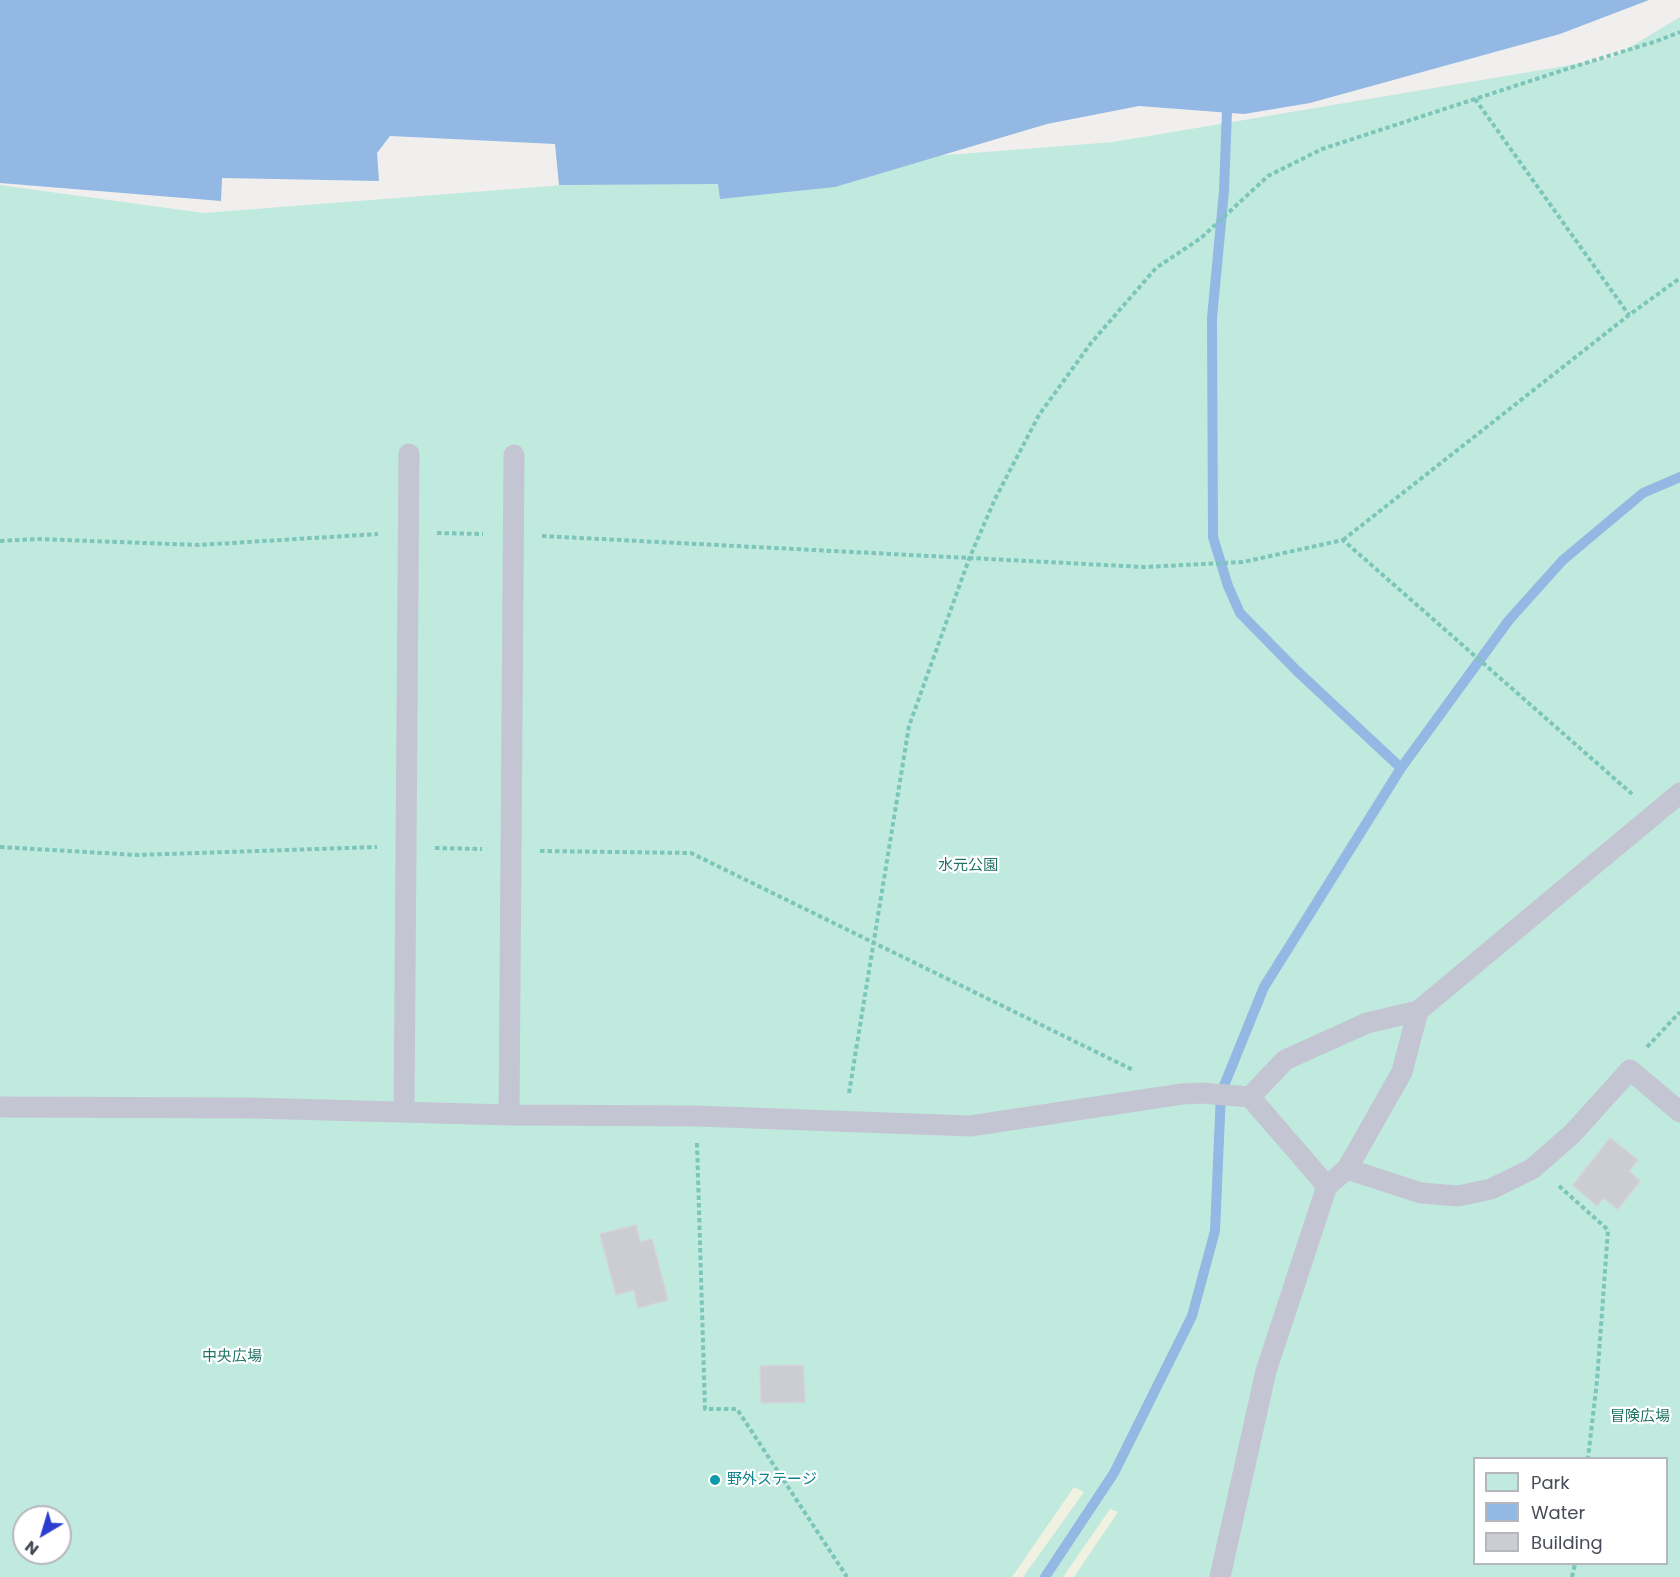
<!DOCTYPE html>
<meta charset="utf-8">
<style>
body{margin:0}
#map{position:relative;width:1680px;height:1577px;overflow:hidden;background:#f1efee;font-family:Poppins,sans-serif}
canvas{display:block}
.legend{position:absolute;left:1473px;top:1457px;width:195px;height:108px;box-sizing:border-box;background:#fff;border:2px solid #b6b7bd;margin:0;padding:8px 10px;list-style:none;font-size:18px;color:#484c5a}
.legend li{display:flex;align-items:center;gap:12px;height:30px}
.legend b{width:30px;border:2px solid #b6b7bd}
.north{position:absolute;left:12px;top:1505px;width:60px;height:60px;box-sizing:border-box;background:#fff;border:2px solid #b6b7bd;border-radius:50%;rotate:218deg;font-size:16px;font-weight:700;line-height:24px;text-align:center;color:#484c5a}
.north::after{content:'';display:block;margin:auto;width:21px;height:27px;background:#2b3dce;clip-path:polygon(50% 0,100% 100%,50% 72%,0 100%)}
</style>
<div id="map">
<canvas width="1680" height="1577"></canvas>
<ul class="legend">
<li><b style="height:16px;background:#c1eade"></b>Park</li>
<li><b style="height:16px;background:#92b8e3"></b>Water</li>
<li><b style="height:16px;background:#cccdd2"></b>Building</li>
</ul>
<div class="north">N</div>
</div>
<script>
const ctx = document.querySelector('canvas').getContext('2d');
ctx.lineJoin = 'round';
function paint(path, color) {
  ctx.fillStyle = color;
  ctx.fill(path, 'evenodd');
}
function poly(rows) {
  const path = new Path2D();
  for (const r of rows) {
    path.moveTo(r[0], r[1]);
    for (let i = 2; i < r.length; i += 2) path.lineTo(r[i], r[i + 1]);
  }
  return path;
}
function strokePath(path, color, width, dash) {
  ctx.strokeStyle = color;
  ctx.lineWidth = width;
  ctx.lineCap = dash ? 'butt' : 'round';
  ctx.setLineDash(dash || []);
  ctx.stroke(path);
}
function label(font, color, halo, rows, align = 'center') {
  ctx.font = font + ' Poppins,"Noto Sans JP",sans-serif';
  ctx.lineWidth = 4.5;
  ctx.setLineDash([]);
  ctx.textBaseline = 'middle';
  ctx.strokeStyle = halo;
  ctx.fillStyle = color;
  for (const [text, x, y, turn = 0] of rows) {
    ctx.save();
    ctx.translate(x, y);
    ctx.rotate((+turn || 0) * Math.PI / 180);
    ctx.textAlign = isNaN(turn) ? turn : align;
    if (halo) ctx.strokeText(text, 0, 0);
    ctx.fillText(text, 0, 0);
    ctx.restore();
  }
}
paint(poly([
 [1680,17,1680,1577,0,1577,0,185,204,213,1113,142,1612,58],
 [1474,1458,1666,1458,1666,1564,1474,1564],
 [24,1517,60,1517,60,1553,24,1553]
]), '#c1eade');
paint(poly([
 [1074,1487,1084,1492,1023,1577,1012,1577],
 [1110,1509,1118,1512,1074,1577,1063,1577]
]), '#f0f1e0');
paint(poly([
 [0,0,1649,0,1560,34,1310,103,1244,114,1139,106,1047,124,835,187,720,199,718,184,559,185,555,144,390,136,377,153,379,181,222,178,221,201,0,183]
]), '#92b8e3');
strokePath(poly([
 [1227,110,1224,191,1212,318,1213,537,1228,586,1240,613,1297,671,1401,768],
 [1045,1577,1114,1473,1192,1316,1215,1231,1221,1093,1264,987,1401,768,1509,620,1563,560,1643,493,1680,477]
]), '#92b8e3', 10);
const building = poly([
 [1610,1138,1638,1160,1629,1171,1640,1181,1618,1209,1603,1198,1597,1206,1573,1185,1610,1138],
 [636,1225,640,1242,652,1239,668,1300,638,1308,634,1290,616,1295,600,1234,636,1225],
 [803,1365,805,1402,761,1403,760,1366,803,1365]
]);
paint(building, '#cccdd2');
strokePath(building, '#d3d3d9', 1.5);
strokePath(poly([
 [1475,99,1629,315],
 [437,533,483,534],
 [542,536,1144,567,1243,562,1343,540,1632,794],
 [1343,540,1629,315,1680,278],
 [0,541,37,539,199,545,378,534],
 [0,847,138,855,377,847],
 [435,848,482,849],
 [540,851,691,853,1133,1070],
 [1647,1047,1680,1012],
 [849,1093,909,726,969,559,995,499,1039,415,1091,343,1156,268,1201,238,1268,176,1322,149,1576,66,1657,41,1680,32],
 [697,1143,705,1409,737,1409,847,1577],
 [1559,1186,1608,1230,1597,1381,1588,1458],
 [1572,1577,1575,1564]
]), '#7cc5b9', 4, [4.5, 3]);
strokePath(poly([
 [1250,1097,1327,1186],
 [0,1107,252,1108,509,1115,697,1116,970,1126,1182,1094,1202,1093,1250,1097,1285,1060,1367,1023,1418,1011,1680,793],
 [404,1112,409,454],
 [509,1115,514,455],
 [1347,1169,1421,1193,1458,1196,1491,1189,1532,1169,1572,1134,1630,1070,1680,1112],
 [1220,1577,1266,1371,1327,1186,1347,1169,1402,1072,1418,1011]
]), '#c3c6d2', 21);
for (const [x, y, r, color] of [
 [715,1480,6,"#0f9aa8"]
]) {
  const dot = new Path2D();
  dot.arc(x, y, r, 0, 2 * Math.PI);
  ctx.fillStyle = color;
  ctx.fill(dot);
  strokePath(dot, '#fff', 2);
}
label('15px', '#207465', '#fff', [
 ["水元公園",968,866],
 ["中央広場",232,1357],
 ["冒険広場",1640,1417]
]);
label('15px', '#0d838f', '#fff', [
 ["野外ステージ",727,1480]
], 'left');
</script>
